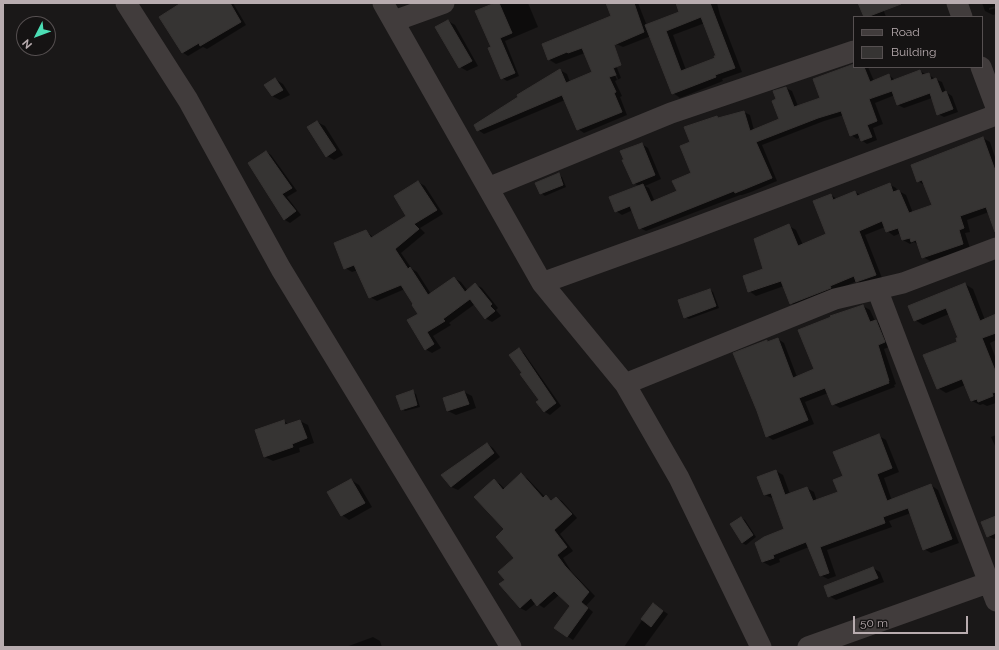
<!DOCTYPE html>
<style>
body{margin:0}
#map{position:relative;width:999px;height:650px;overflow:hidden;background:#1a1818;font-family:Raleway,sans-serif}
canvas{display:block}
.frame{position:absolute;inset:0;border:4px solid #b8acaf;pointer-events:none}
.legend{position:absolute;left:853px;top:16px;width:130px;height:52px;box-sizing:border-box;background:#151313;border:1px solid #565051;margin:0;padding:5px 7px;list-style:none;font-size:12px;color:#b8acaf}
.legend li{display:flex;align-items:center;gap:8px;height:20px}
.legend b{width:20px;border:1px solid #565051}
.north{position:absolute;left:16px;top:16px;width:40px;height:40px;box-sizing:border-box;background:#151313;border:1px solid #565051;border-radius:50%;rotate:228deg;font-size:11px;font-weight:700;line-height:16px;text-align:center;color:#b8acaf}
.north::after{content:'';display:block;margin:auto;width:14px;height:18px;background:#4cdeb5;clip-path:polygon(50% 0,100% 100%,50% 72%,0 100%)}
.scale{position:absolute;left:853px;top:616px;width:115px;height:18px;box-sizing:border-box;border:2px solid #b8acaf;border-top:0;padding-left:5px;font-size:12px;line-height:14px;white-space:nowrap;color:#b8acaf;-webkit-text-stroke:3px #151313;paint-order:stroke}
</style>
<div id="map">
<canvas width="999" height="650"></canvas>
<div class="frame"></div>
<ul class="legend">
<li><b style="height:5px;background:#413c3c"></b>Road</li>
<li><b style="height:11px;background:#363433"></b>Building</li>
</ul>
<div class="north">N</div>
<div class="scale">50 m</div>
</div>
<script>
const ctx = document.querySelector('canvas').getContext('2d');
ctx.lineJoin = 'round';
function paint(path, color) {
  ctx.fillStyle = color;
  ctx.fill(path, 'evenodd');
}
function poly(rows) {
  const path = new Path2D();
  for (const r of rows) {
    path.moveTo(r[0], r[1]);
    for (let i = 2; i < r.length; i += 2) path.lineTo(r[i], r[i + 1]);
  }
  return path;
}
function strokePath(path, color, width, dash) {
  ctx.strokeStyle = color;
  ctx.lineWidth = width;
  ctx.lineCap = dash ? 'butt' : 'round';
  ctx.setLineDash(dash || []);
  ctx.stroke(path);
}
paint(poly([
 [183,3,233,3,246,25,207,49,203,47,188,56,182,52],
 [498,3,528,3,538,27,505,41,519,76,507,81,502,78,492,48],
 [607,3,638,3,647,26,681,13,682,3,717,3,720,15,742,72,722,79,723,81,680,98,673,93,651,36,623,47,616,44,613,17],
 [705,23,718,56,716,58,686,70,673,35],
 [859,3,881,3,886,17,865,17],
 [982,3,996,3,996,6,989,8,989,10,996,8,996,14,993,15,985,11],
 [448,21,455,25,478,66,467,71,460,67],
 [592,33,598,48,556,64,548,59],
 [610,65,617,68,621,78,615,81,622,96,620,97,627,115,584,133,578,129,565,100,484,134,478,130,560,70,567,74,570,82],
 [612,68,614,68,618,79,617,80],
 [854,65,854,67,868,67,874,81,889,75,895,80,920,71,927,75,928,74,935,79,942,82,946,92,952,96,958,112,944,117,938,114,932,98,904,108,898,105,895,95,875,103,883,124,873,128,877,140,867,144,861,140,860,137,857,139,851,135,844,115,824,121,762,145,777,181,751,192,742,195,740,195,646,231,640,228,633,210,622,215,616,211,639,186,634,183,642,144,648,148,661,179,645,186,649,188,655,202,678,192,692,174,692,143,686,128,717,117,721,118,744,112,750,115,754,130,780,120,777,100,774,92,786,88,792,91,798,106,822,98],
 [275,79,283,84,290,95,280,100,272,96],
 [317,122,325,126,343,155,334,160,327,156],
 [983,138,990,142,996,160,996,231,989,212,967,220,970,232,965,233,970,248,930,261,923,257,919,245,914,242,910,244,903,240,901,233,894,236,887,231,885,227,865,235,882,278,864,285,857,281,798,307,791,303,784,286,756,296,749,291,765,270,789,226,796,230,803,245,827,235,831,195,837,199,855,192,861,195,889,184,896,188,898,192,899,191,906,195,913,213,933,206,924,185,918,181],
 [266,152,271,155,297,191,287,197,301,215,290,223,285,220,249,163],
 [559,175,562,177,566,187,545,196,541,193],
 [418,182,425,186,443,214,420,228,425,233,401,253,412,269,417,272,431,294,454,278,461,282,468,291,475,284,482,288,498,308,496,310,501,316,492,322,485,318,475,304,449,323,451,325,433,336,441,348,432,353,425,349,419,314,415,304,405,289,377,301,370,297,358,270,352,272,345,268,366,231,374,238,407,217],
 [965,284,973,289,985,320,996,315,996,340,990,343,996,359,996,403,987,406,983,404,980,405,972,401,965,385,946,393,938,388,958,342,959,338,949,314,923,325,915,320],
 [710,290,713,292,719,308,689,319,685,317],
 [863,306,870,310,875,321,883,325,891,346,884,349,896,384,894,385,895,387,840,408,833,404,828,393,805,402,814,424,773,440,767,436,767,341,769,343,778,339,784,343,797,377,816,370,832,317],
 [519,350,524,353,561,406,550,415,545,412,537,403,540,401,523,374],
 [412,392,416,394,420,407,405,411,402,409],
 [464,392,472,396,476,408,456,415,448,411,444,399],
 [284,421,289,425,300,421,308,425,314,443,299,448,300,452,273,461,265,457,256,431],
 [996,435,996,448,991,437],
 [879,436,886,440,899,472,884,478,892,501,931,485,938,490,959,543,931,553,924,549,911,513,889,521,892,527,827,550,836,576,828,579,820,575,809,547,779,559,780,562,770,566,763,562,756,543,785,530,774,499,765,495,759,478,776,471,783,475,790,494,807,488,814,492,817,501,839,493,844,476],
 [487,444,493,448,500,457,458,490,451,487],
 [521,475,527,478,545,497,546,496,553,501,556,498,562,501,577,518,560,534,573,551,563,558,571,571,595,596,586,606,593,612,573,640,567,636,571,605,559,595,544,608,536,603,526,611,520,608,506,580,516,558,506,529,494,481,500,484,505,489],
 [351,480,359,485,372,507,349,520,342,515],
 [996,517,996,538,994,539,988,536],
 [741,518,745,520,756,537,746,545,742,543],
 [873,568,880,572,884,582,836,600,829,596],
 [653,604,668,614,644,647,624,647],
 [373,637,380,641,382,647,346,647]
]), '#0007');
const building = poly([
 [181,3,230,3,241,22,200,46,199,43,182,53,159,17,181,3],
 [495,3,499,3,512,33,500,38,515,73,501,79,488,48,491,47,475,11,495,3],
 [606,3,634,3,644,32,614,45,621,65,613,68,616,75,609,77,616,92,614,93,622,112,577,130,562,95,477,131,474,125,518,97,517,95,560,69,566,83,592,72,582,48,568,53,567,52,548,60,542,44,611,16,606,3],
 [676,3,710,3,735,68,715,75,716,77,672,94,645,25,679,12,676,3],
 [701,17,716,56,714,56,715,58,681,71,666,31,701,17],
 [858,3,901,3,901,4,867,17,864,17,858,3],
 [448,20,472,61,459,68,435,27,448,20],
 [854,64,854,67,864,67,870,82,889,74,891,81,920,70,922,75,929,73,931,80,936,78,942,93,946,91,953,109,937,115,930,93,897,105,892,91,869,99,877,121,867,125,872,137,861,141,858,133,850,136,841,111,818,118,756,142,772,178,745,189,735,193,734,191,639,229,630,206,615,212,609,197,643,184,651,202,677,191,672,181,691,173,680,146,690,142,684,127,717,116,718,118,744,111,750,131,779,119,772,101,776,99,773,91,786,87,794,107,820,98,813,79,854,64],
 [275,78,283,90,272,96,264,85,275,78],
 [317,121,336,150,326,157,307,127,317,121],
 [983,137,996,173,996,231,995,232,986,207,960,216,964,228,959,230,963,244,922,258,916,240,911,242,910,238,902,240,898,228,886,232,882,221,859,231,876,275,856,282,854,276,830,286,831,288,790,304,781,281,748,292,743,276,763,269,754,239,789,224,798,246,826,234,813,201,831,194,833,200,855,191,857,196,890,183,893,192,899,190,909,213,932,205,922,180,917,182,911,165,983,137],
 [642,143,655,175,633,184,622,160,624,160,620,151,642,143],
 [266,151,292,188,282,194,296,211,284,220,248,163,266,151],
 [559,173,563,185,540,194,535,183,559,173],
 [418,181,437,210,414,224,419,229,395,249,408,269,410,267,428,295,454,277,465,292,475,283,492,304,490,306,495,311,485,319,470,299,443,319,445,321,427,332,434,344,425,350,407,320,418,314,412,305,413,304,401,285,369,298,354,265,344,269,334,243,366,230,371,238,406,216,394,196,418,181],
 [965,283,980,321,996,314,996,333,982,338,996,373,996,392,992,393,993,396,978,402,977,399,971,401,962,379,937,389,923,355,957,342,956,338,958,338,946,308,914,321,908,306,965,283],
 [710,289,716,306,684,318,678,300,710,289],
 [863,305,870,322,876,320,885,342,878,345,889,381,888,381,889,383,832,405,825,388,799,398,808,420,766,437,757,411,733,353,767,340,767,342,778,338,793,378,814,369,798,330,831,317,830,316,863,305],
 [519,348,556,403,544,412,536,402,539,400,520,374,522,373,509,355,519,348],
 [413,390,417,405,401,410,396,396,413,390],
 [464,391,469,404,447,411,443,398,464,391],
 [284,420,285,425,300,420,307,438,292,444,293,447,264,457,255,430,284,420],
 [879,434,892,468,877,474,887,501,931,484,952,539,923,550,908,508,883,517,885,523,820,547,829,573,820,576,806,542,773,555,774,558,762,562,755,543,764,537,784,529,771,493,764,495,757,477,776,470,785,495,807,487,813,501,838,492,833,480,843,476,833,452,879,434],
 [487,443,494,453,451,487,441,475,487,443],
 [521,473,543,498,546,495,551,501,556,497,572,514,554,530,567,547,557,555,565,566,589,592,581,602,588,608,567,637,554,628,570,606,554,591,537,606,531,598,520,608,499,584,505,580,498,572,514,558,496,537,504,529,474,497,494,479,503,490,521,473],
 [351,479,365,503,341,516,327,492,351,479],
 [996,516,996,533,987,537,981,522,996,516],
 [741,517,753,535,742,543,730,524,741,517],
 [873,567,878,578,828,597,824,586,873,567],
 [653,603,663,611,651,627,641,619,653,603]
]);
paint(building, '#363433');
strokePath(building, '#363332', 1);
strokePath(poly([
 [126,3,188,100,281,269,511,647],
 [383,3,542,283,625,384,679,478,761,647],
 [957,3,962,17],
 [394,21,444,3],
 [981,67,996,107],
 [488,188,671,113,854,51],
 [542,283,678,234,996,115],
 [877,289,996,601],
 [625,384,835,299,903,283,996,248],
 [808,647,996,580]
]), '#413c3c', 21);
</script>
